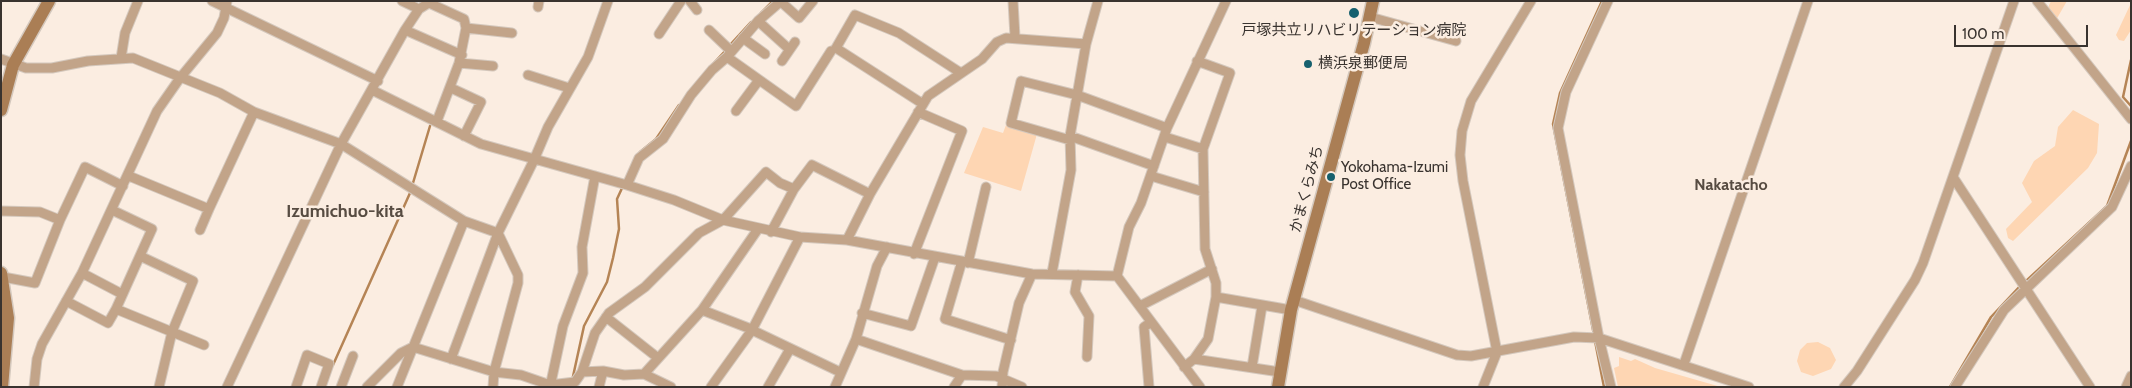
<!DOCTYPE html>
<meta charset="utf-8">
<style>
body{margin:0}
#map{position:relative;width:2132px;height:388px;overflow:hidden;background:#fbede1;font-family:Cabin,sans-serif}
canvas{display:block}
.frame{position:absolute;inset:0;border:2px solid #39332f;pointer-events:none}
.scale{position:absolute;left:1954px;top:25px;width:134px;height:22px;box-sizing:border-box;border:2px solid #39332f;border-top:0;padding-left:6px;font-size:15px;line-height:18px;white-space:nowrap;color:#39332f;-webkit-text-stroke:4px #fbede1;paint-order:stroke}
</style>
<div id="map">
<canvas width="2132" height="388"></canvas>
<div class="frame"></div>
<div class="scale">100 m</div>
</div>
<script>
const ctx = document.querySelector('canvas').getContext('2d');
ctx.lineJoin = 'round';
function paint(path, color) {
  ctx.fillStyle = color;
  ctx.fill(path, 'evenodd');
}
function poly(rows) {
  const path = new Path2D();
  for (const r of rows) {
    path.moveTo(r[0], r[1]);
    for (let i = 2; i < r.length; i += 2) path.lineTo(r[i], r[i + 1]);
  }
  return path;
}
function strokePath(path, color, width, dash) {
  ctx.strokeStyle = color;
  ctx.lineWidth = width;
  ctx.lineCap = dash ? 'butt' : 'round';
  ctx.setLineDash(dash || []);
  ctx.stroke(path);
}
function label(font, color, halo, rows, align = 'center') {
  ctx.font = font + ' Cabin,"Noto Sans JP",sans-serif';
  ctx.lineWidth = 5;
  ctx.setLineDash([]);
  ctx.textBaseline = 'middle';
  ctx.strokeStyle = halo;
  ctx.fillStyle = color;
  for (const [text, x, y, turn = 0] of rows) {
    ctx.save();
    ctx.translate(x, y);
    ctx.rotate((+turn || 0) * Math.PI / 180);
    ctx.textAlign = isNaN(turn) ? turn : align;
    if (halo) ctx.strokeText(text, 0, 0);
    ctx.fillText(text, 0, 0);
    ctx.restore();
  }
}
paint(poly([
 [2051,1,2067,1,2056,20,2047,10],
 [2131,3,2131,30,2124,41,2119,40,2116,35],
 [2073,110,2099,124,2097,153,2088,168,2013,241,2008,238,2006,229,2032,202,2022,183,2034,161,2055,146,2058,127],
 [1006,125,1037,134,1021,191,964,173,983,127,1003,133],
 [1818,342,1830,348,1836,360,1831,369,1813,376,1801,372,1797,361,1800,350,1807,343],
 [1619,357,1631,361,1635,359,1655,368,1721,387,1618,387,1614,368,1619,366]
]), '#fed6b3');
strokePath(poly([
 [761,13,772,2],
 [729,46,751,22],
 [2131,60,2123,97,2131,106],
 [713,64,726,50],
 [640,152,656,139,679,105],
 [2025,282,2107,206,2131,141],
 [1594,335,1553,124,1560,93,1602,1],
 [1595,341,1604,387],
 [333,365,410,193,430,126],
 [572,381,584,326,607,282,613,258,619,229,617,199,623,186],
 [1950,387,1991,317,2021,285]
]), '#b58455', 2.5);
const street = poly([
 [212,1,378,81],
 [402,1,419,9],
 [690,1,697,10],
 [780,1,799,18,813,1],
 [1013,1,1015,37],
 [1608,1,1566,92,1558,128,1599,338,1611,387],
 [2037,1,2131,119],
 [429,3,464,19,466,28,459,63,437,121],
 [538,7,539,1],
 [1370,17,1456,41],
 [758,21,789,49],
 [466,28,512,33],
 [405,30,462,55],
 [709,30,731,51],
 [659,34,681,1],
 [743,38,765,54],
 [727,57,796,106,831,51],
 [121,58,125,33,138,1],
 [1,59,26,68,52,68,88,61,133,58,220,93,254,112,341,144,464,221,498,233,451,359],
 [782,61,795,42],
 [459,63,493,66],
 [528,75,569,88],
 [451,88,481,102,464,136],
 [372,90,481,144,627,185,674,200,723,220,800,237,847,240,1032,274,1117,276],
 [923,104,836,48,855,15,899,33,961,73],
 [736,111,759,80],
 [1070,136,1154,166],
 [1165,137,1203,149],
 [1070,140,1011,123,1021,81,1077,95,1167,128],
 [129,176,209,209,254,112],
 [1151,176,1204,192],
 [1953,177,2090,387],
 [627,185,639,158,663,139,691,95,712,70,727,57,758,21,780,2],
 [112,210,152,229,116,309,204,345],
 [1,211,40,212,60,220],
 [200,230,209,209],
 [771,232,794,189,812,165,870,194],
 [847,240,870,194,928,96,982,59,997,42,1006,38,1086,44],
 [914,254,962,131,918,112],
 [140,256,193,281,172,332,159,387],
 [962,261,945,319,1011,340],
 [968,263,986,187],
 [82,273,122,294],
 [1052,273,1071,170,1070,136,1086,44,1098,1],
 [1078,275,1075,292,1089,316,1087,357],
 [1117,276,1129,227,1141,203,1167,128,1226,1],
 [1117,276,1200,387],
 [3,277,35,283,60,220,85,167,123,186],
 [1216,297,1291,310],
 [1294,300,1457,355,1471,356,1574,337,1599,338,1749,387],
 [66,301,108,323,116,309],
 [1140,306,1212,269],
 [702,310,751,329],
 [862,313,911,326,935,257],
 [606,317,658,358],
 [752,330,840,372],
 [856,339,962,375,996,376,1022,387],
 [1194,359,1280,372],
 [1684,364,1808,1],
 [1184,367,1194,359,1208,339,1216,297,1216,283,1205,249,1203,149,1230,73,1197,61],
 [1252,367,1262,306],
 [582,372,595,333,609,313,645,287,699,233,723,220,766,172,780,183,794,189],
 [644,374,702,310,758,229],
 [34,387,37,359,42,344,82,273,157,111,180,78,217,33,224,18,227,1],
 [227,387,341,144,405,30,419,9,432,1],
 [296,387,307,355,329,364,321,387],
 [341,387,353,356],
 [367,387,401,353,413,347,494,372,521,375,550,385,575,382,582,372,603,371,624,375,644,374,671,387],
 [397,387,464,221],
 [493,387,494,372,518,283,518,275,498,233,534,160,548,127,588,57,608,1],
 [550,387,563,326,583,273,582,247,595,176],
 [599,387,603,371],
 [711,387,752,330,800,237],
 [768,387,790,349],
 [835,387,856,339,877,266,887,247],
 [954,387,962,375],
 [1002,387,1003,372,1019,303,1032,274],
 [1149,387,1144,327,1150,323],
 [1483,387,1497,352,1463,181,1460,155,1462,131,1471,101,1531,1],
 [1844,387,1857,371,1915,280,1923,263,2014,1],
 [1955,387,2004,310,2112,207,2131,166],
 [2126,387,2131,376]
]);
const secondary = poly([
 [1,110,13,65,49,1],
 [1,273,8,318,2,387],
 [1278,387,1291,310,1364,43,1373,1]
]);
strokePath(street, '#d4c8bd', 11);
strokePath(secondary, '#d4c8bd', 15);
strokePath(street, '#c2a489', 9);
strokePath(secondary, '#aa7e55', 12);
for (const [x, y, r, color] of [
 [1354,13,6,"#16606e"],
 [1308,64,5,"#16606e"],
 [1331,177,5,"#16606e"]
]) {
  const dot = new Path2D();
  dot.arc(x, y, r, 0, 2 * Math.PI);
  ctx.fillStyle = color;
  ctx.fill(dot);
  strokePath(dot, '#fbede1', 2);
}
label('15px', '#39332f', '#fbede1', [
 ["戸塚共立リハビリテーション病院",1354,31,"center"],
 ["横浜泉郵便局",1318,64],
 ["Yokohama-Izumi",1341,168],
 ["Post Office",1341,185]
], 'left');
label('15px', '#39332f', '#fbede1', [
 ["かまくらみち",1307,189,-75]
]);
label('bold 16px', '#574c42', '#fbede1', [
 ["Nakatacho",1731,185]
]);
label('bold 18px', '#574c42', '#fbede1', [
 ["Izumichuo-kita",345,212]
]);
</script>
